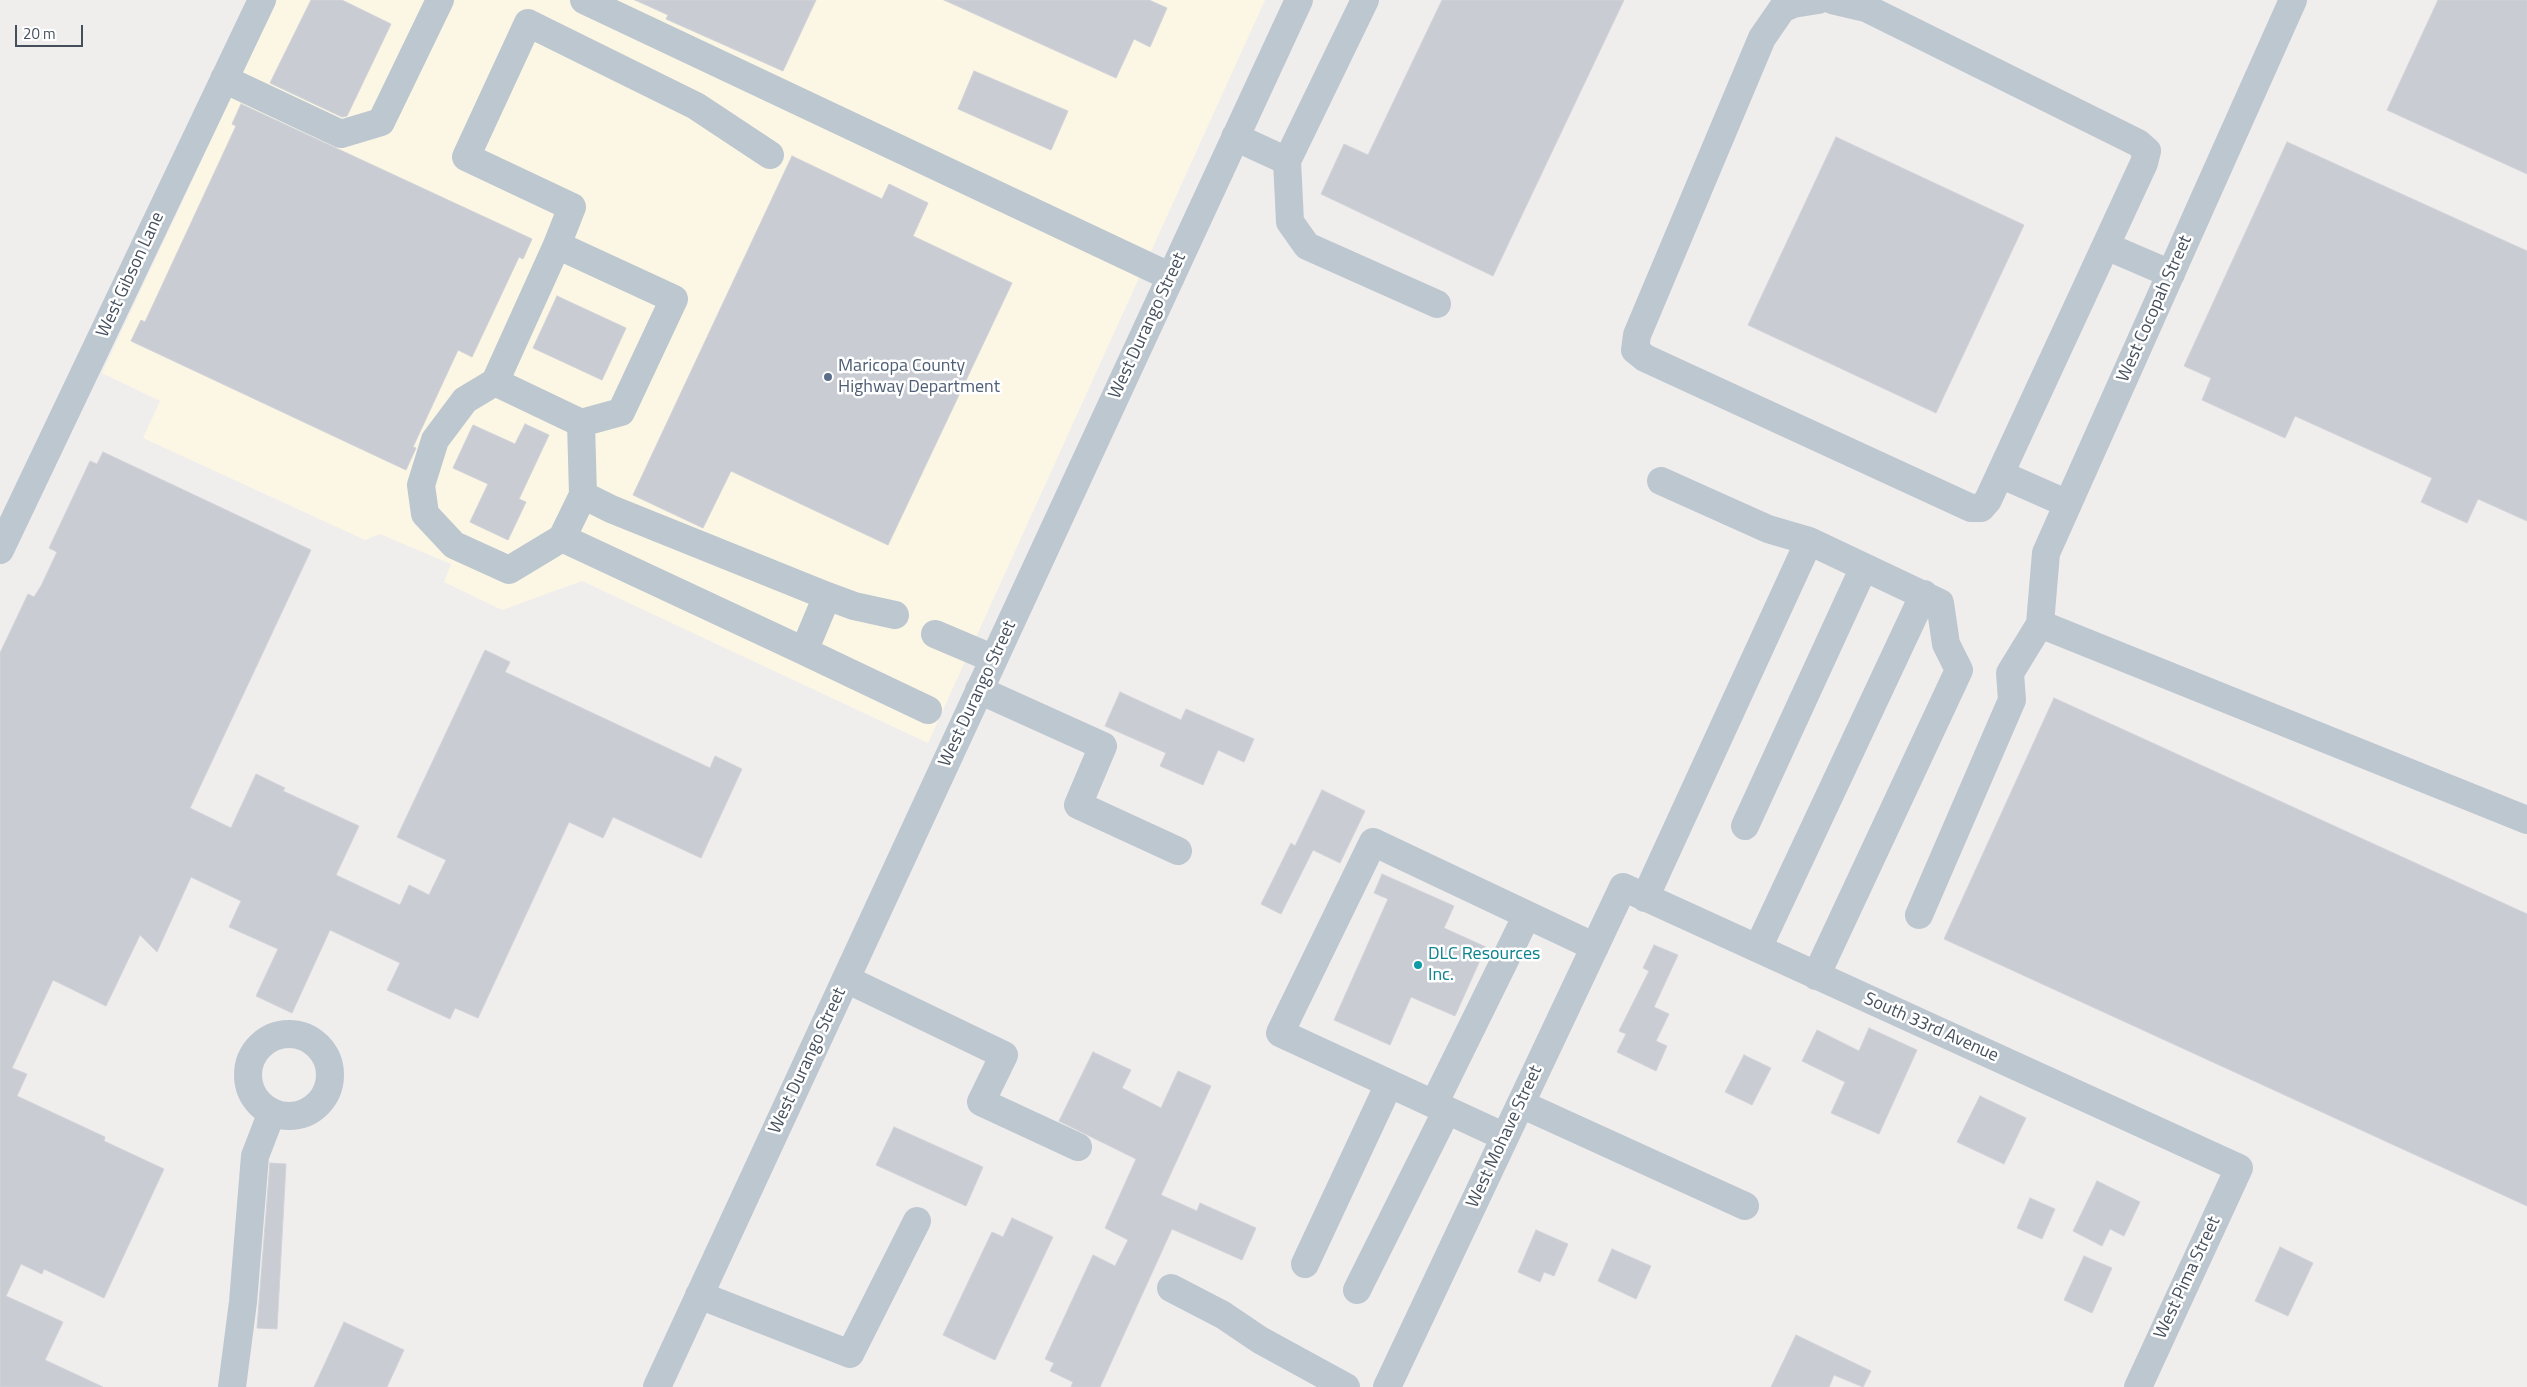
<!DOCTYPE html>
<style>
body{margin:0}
#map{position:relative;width:2527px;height:1387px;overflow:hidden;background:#f0eded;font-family:"Titillium Web",sans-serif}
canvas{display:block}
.scale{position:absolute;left:15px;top:25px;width:68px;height:22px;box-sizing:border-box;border:2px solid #454f5c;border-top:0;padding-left:6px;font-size:15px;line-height:18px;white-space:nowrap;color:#454f5c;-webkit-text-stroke:4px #fff;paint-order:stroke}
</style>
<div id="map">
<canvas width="2527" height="1387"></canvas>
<div class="scale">20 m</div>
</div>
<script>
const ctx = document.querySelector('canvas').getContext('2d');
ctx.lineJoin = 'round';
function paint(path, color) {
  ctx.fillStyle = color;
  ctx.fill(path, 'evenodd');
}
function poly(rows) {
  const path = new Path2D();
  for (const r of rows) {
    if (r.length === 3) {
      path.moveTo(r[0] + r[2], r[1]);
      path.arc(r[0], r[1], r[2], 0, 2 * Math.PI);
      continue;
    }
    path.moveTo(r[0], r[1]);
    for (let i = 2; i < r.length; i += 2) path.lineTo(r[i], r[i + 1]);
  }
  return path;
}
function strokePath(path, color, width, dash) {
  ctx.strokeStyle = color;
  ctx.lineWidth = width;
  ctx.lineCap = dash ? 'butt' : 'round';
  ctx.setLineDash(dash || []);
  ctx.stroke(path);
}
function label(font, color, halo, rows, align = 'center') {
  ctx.font = font + ' "Titillium Web",sans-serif';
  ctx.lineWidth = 5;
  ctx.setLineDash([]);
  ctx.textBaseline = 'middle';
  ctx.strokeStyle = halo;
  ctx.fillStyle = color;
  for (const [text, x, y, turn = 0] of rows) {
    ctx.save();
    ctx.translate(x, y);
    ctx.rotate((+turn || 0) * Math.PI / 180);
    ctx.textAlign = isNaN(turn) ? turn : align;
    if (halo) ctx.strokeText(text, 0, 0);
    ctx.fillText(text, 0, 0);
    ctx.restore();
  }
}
paint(poly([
 [277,0,1265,0,928,743,582,581,502,610,444,582,451,564,380,534,365,540,143,438,160,401,102,373]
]), '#fcf7e5');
const building = poly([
 [311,0,342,0,391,24,347,116,342,117,270,83,311,0],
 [635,0,816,0,783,71,666,19,668,15,635,0],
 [944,0,1149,0,1167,8,1150,47,1134,39,1116,78,944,0],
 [1442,0,1624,0,1493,276,1321,194,1344,144,1368,155,1442,0],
 [2438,0,2527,0,2527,174,2387,110,2438,0],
 [974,71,1068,111,1051,150,958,109,974,71],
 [241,104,532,239,523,259,519,257,472,357,458,350,413,447,416,448,406,470,131,341,141,320,145,322,236,126,232,124,241,104],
 [1836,137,2024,225,1936,413,1748,325,1836,137],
 [2287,142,2527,251,2527,521,2478,499,2467,523,2421,502,2432,478,2295,416,2285,438,2202,400,2211,378,2184,366,2287,142],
 [792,156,882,199,889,184,928,203,913,236,1012,283,888,545,731,471,703,528,633,495,792,156],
 [557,296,626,328,602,380,533,348,557,296],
 [525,424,549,435,519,499,526,502,508,540,470,522,488,484,453,468,473,425,515,444,525,424],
 [103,452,311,550,190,808,231,828,256,774,285,788,283,791,359,826,336,875,400,905,409,885,429,895,446,860,397,837,485,650,510,662,505,672,710,768,715,756,742,769,701,858,613,817,603,838,569,822,478,1018,455,1008,450,1019,387,990,400,963,330,930,292,1013,256,996,278,949,229,927,241,901,191,877,157,952,140,935,106,1006,53,980,12,1068,27,1074,17,1096,105,1137,104,1141,164,1169,104,1298,44,1269,42,1274,21,1264,6,1296,63,1322,45,1360,103,1387,0,1387,0,653,28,594,34,597,41,586,57,552,49,548,90,461,97,464,103,452],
 [1120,692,1181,720,1186,709,1254,739,1244,762,1218,750,1203,785,1160,766,1166,753,1105,726,1120,692],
 [2054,698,2527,914,2527,1206,1944,939,2054,698],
 [1322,790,1365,811,1340,863,1313,850,1281,914,1261,904,1291,843,1295,846,1322,790],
 [1382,874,1454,906,1444,928,1486,947,1455,1016,1411,997,1390,1045,1334,1020,1388,899,1374,893,1382,874],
 [1654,945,1678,955,1654,1007,1669,1014,1656,1041,1667,1046,1656,1071,1617,1052,1626,1034,1619,1031,1649,971,1643,968,1654,945],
 [1869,1028,1917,1050,1879,1134,1831,1113,1845,1082,1802,1061,1817,1030,1859,1051,1869,1028],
 [1093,1052,1131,1070,1122,1088,1161,1108,1178,1071,1211,1086,1161,1195,1197,1211,1200,1203,1256,1228,1242,1260,1172,1229,1100,1387,1071,1387,1073,1382,1050,1371,1054,1363,1045,1359,1093,1255,1115,1266,1128,1240,1105,1228,1136,1159,1059,1121,1093,1052],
 [1744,1055,1771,1068,1752,1105,1725,1092,1744,1055],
 [1980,1096,2026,1118,2004,1164,1957,1142,1980,1096],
 [894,1127,983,1167,966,1206,876,1165,894,1127],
 [270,1163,286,1164,277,1329,257,1328,270,1163],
 [2097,1181,2140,1202,2124,1236,2110,1229,2102,1246,2073,1231,2097,1181],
 [2030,1198,2055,1209,2042,1239,2017,1228,2030,1198],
 [1012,1218,1053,1237,995,1360,943,1335,992,1232,1003,1237,1012,1218],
 [1536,1230,1568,1244,1554,1276,1544,1272,1540,1282,1518,1272,1536,1230],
 [2280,1247,2313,1263,2288,1316,2255,1301,2280,1247],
 [1612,1249,1651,1266,1636,1299,1598,1281,1612,1249],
 [2084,1256,2112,1268,2092,1313,2064,1300,2084,1256],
 [344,1322,404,1350,387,1387,314,1387,344,1322],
 [1796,1335,1871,1371,1863,1387,1834,1375,1829,1387,1771,1387,1796,1335]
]);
paint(building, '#caccd3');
strokePath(building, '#d1d3d9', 1);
strokePath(poly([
 [584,0,1171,277],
 [1365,0,1287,161,1290,222,1307,246,1437,304],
 [1818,0,1793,4,1782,9,1762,38,1637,335,1635,350,1645,358,1971,508,1981,508,1988,500,2000,474,2144,163,2147,151,2138,143,1866,8,1832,0],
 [224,79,341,134,381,122,440,0],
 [1235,137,1287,161],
 [557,245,572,207,466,157,528,23,696,106,770,155],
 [2106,246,2171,274],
 [495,382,465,400,435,440,421,485,425,514,454,545,509,570,562,538,804,651,827,596],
 [581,423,621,412,674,299,557,245,495,382,581,423,583,495,611,509,827,596,854,606,895,615],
 [2000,474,2068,504],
 [1661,481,1768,529,1809,541],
 [562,538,583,495],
 [0,550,262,0],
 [2040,624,2527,820],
 [935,634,994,659],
 [804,651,928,710],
 [979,690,1103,746,1078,805,1178,851],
 [1745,826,1864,567],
 [1645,898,1809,541,1940,603,1946,644,1959,670,1816,976],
 [1919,915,2012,700,2010,673,2040,624,2046,553,2293,0],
 [1758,948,1924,594],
 [846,979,1004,1055,981,1102,1078,1147],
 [289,1075,41],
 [1434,1104,1527,915],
 [1521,1104,1745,1206],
 [1505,1137,1280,1033,1373,842,1595,947],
 [1305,1264,1389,1084],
 [1171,1288,1223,1315,1260,1340,1346,1387],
 [1357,1290,1447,1110],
 [699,1295,850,1354,917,1221],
 [232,1387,243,1302,255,1156,272,1112],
 [657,1387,1299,0],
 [1387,1387,1623,887,2239,1168,2138,1387]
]), '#bdc7d0', 28);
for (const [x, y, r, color] of [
 [828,377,5,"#5c6f8a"],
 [1418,965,5,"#0f9aa8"]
]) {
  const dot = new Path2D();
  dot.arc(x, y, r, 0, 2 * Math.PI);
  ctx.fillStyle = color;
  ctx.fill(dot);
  strokePath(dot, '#fff', 2);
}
label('18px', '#454f5c', '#fff', [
 ["West Gibson Lane",131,275,-65],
 ["West Cocopah Street",2155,309,-66],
 ["West Durango Street",1148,326,-65],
 ["West Durango Street",978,694,-65],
 ["South 33rd Avenue",1931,1028,24],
 ["West Durango Street",808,1061,-65],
 ["West Mohave Street",1505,1137,-65],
 ["West Pima Street",2188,1278,-65]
]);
label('18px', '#4e5e75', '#fff', [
 ["Maricopa County",838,367],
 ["Highway Department",838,388]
], 'left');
label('18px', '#0d838f', '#fff', [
 ["DLC Resources",1428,955],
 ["Inc.",1428,976]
], 'left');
</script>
